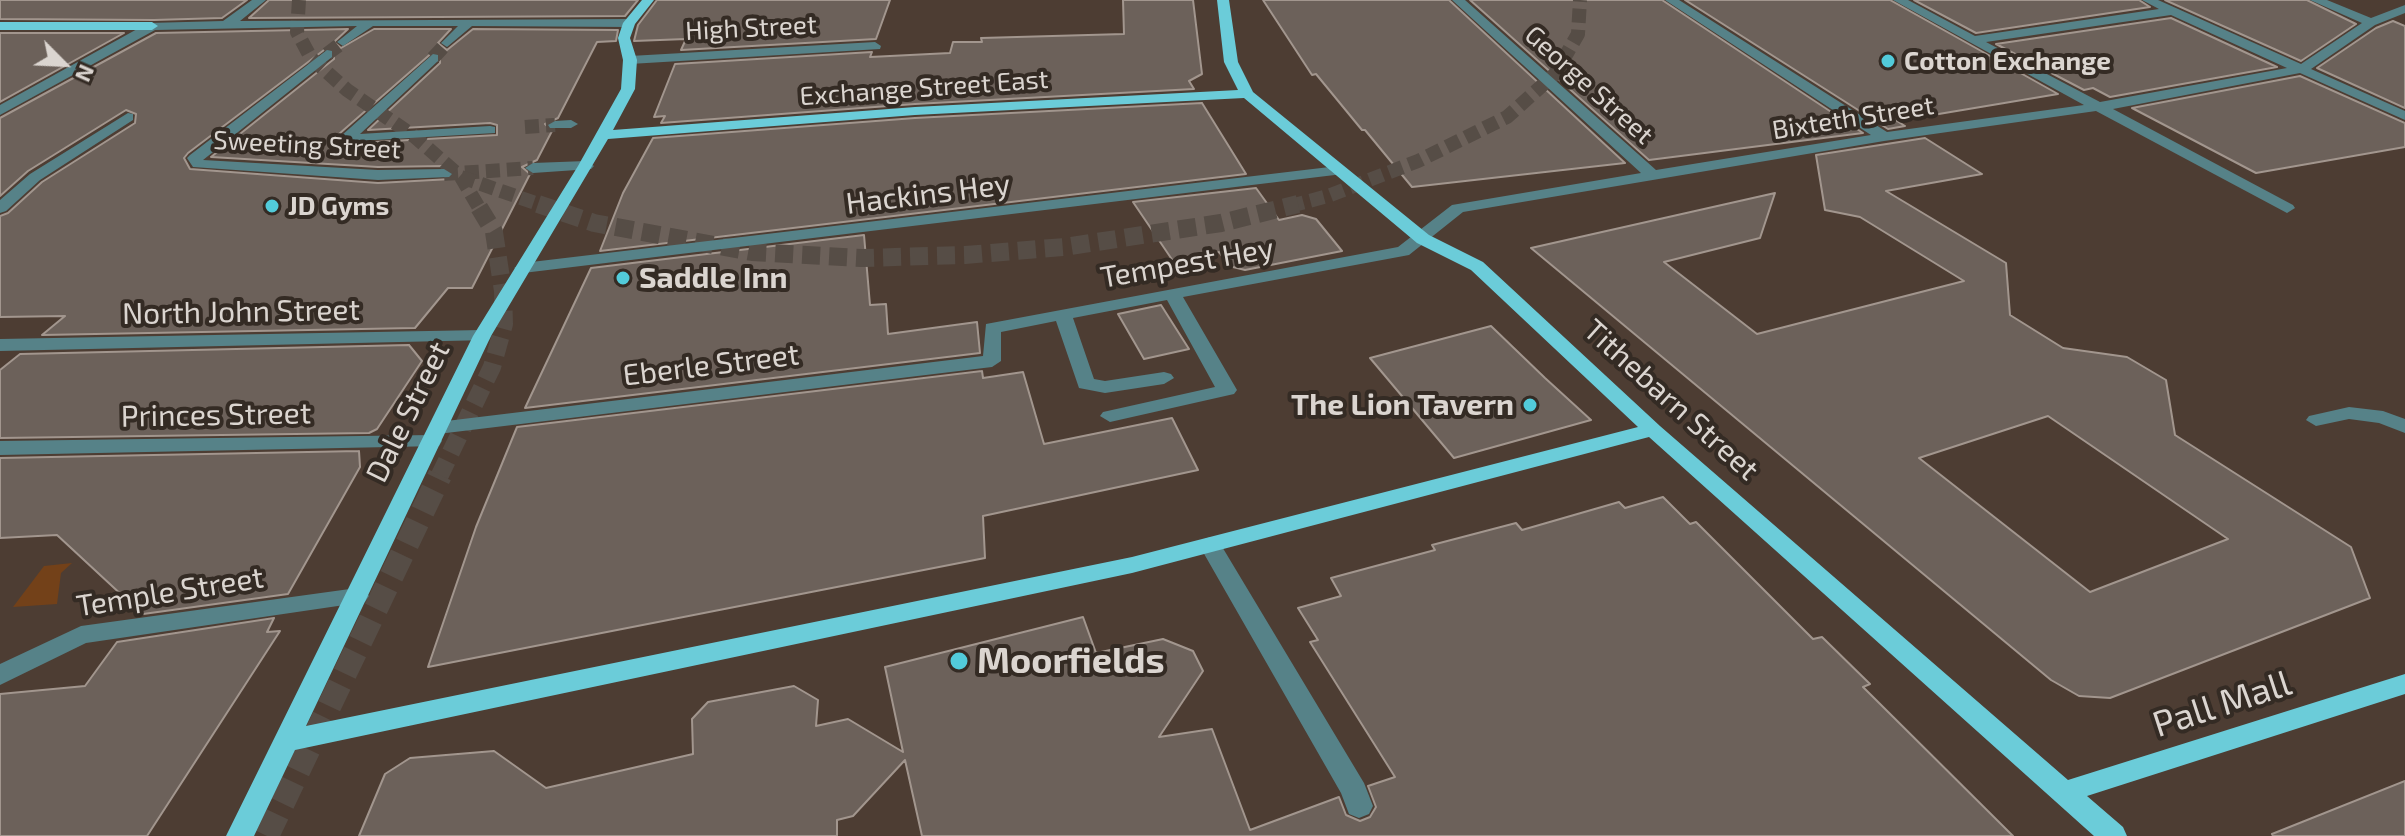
<!DOCTYPE html>
<style>
body{margin:0}
#map{position:relative;width:2405px;height:836px;overflow:hidden;background:#3e352e;font-family:"Exo 2",sans-serif}
canvas{display:block}
.north{position:absolute;left:24px;top:24px;width:80px;height:80px;-webkit-text-stroke:6px #342b24;paint-order:stroke;rotate:114deg;font-size:22px;font-weight:700;line-height:32px;text-align:center;color:#dbd5d0}
.north::after{content:'';display:block;margin:auto;width:28px;height:36px;background:#dbd5d0;clip-path:polygon(50% 0,100% 100%,50% 72%,0 100%)}
</style>
<div id="map">
<canvas width="2405" height="836"></canvas>
<div class="north">N</div>
</div>
<script>
const ctx = document.querySelector('canvas').getContext('2d');
ctx.lineJoin = 'round';
function paint(path, color) {
  ctx.fillStyle = color;
  ctx.fill(path, 'evenodd');
}
function poly(rows) {
  const path = new Path2D();
  for (const r of rows) {
    path.moveTo(r[0], r[1]);
    for (let i = 2; i < r.length; i += 2) path.lineTo(r[i], r[i + 1]);
  }
  return path;
}
function strokePath(path, color, width, dash) {
  ctx.strokeStyle = color;
  ctx.lineWidth = width;
  ctx.lineCap = dash ? 'butt' : 'round';
  ctx.setLineDash(dash || []);
  ctx.stroke(path);
}
function label(font, color, halo, rows, align = 'center') {
  ctx.font = font + ' "Exo 2",sans-serif';
  ctx.lineWidth = 8;
  ctx.setLineDash([]);
  ctx.textBaseline = 'middle';
  ctx.strokeStyle = halo;
  ctx.fillStyle = color;
  for (const [text, x, y, turn = 0] of rows) {
    ctx.save();
    ctx.translate(x, y);
    ctx.rotate((+turn || 0) * Math.PI / 180);
    ctx.textAlign = isNaN(turn) ? turn : align;
    if (halo) ctx.strokeText(text, 0, 0);
    ctx.fillText(text, 0, 0);
    ctx.restore();
  }
}
paint(poly([
 [0,0,2405,0,2405,836,0,836]
]), '#4d3d33');
paint(poly([
 [72,563,61,573,57,604,13,607,44,566]
]), '#734119');
const building = poly([
 [0,0,247,0,222,18,154,20,0,19,0,0],
 [269,0,638,0,625,16,249,18,269,0],
 [657,0,890,0,876,39,681,50,686,39,634,41,638,25,657,0],
 [1123,0,1193,0,1202,74,1189,81,1194,89,915,104,661,123,665,116,654,117,675,64,872,52,870,57,950,53,953,42,982,42,981,38,1124,34,1123,0],
 [1263,0,1449,0,1625,163,1412,187,1365,130,1362,130,1316,74,1312,75,1263,0],
 [1470,0,1662,0,1863,133,1649,160,1470,0],
 [1685,0,1890,0,2058,94,1897,121,1905,126,1888,129,1685,0],
 [1914,0,2139,0,2150,7,1976,33,1914,0],
 [2165,0,2307,0,2356,24,2301,61,2165,0],
 [2171,18,2277,67,2110,97,2093,88,2084,90,1996,44,2171,18],
 [2393,21,2405,26,2405,108,2317,68,2376,28,2393,21],
 [348,29,334,42,341,48,374,29,451,29,438,43,447,50,473,29,618,30,616,41,597,42,558,118,545,124,552,131,537,160,522,167,530,174,472,288,448,288,415,328,42,335,65,316,0,317,0,216,8,213,42,182,135,123,136,114,126,110,28,171,0,196,0,118,156,33,348,29],
 [328,47,334,49,334,59,211,157,378,167,444,166,455,174,451,179,378,183,190,169,184,158,188,153,328,47],
 [434,51,440,53,440,63,368,130,490,123,497,125,497,135,339,144,339,134,434,51],
 [0,33,124,33,0,102,0,33],
 [2300,76,2405,123,2405,147,2256,173,2132,108,2300,76],
 [1202,103,1246,174,600,251,623,193,653,138,915,118,1202,103],
 [1925,138,1982,174,1886,191,2006,263,2010,315,2063,348,2127,357,2166,380,2175,435,2351,547,2370,598,2110,698,2079,696,2051,680,1531,248,1775,193,1760,238,1664,262,1757,334,1964,281,1860,217,1825,210,1816,155,1925,138],
 [2048,416,2228,539,2090,592,1919,458,2048,416],
 [1256,188,1279,220,1302,215,1316,219,1342,251,1245,270,1229,266,1219,252,1173,261,1133,202,1256,188],
 [864,235,870,305,886,304,888,334,977,322,980,353,525,408,591,268,864,235],
 [1161,305,1189,349,1144,359,1118,314,1161,305],
 [1491,326,1545,378,1591,420,1454,458,1370,358,1491,326],
 [409,345,422,361,377,429,369,433,0,438,0,370,20,354,409,345],
 [982,371,983,378,1023,372,1044,444,1172,418,1198,470,983,516,985,558,428,667,476,527,517,427,982,371],
 [359,451,360,467,288,594,136,615,139,611,57,535,0,538,0,458,359,451],
 [1663,497,1690,524,1696,522,1813,639,1822,637,1870,684,1863,687,2013,836,922,836,905,760,853,816,837,820,837,836,359,836,385,774,410,758,494,751,546,788,693,754,692,719,708,702,794,686,818,700,816,726,848,719,903,752,885,667,1083,617,1096,653,1163,639,1193,651,1203,671,1159,737,1212,729,1250,830,1339,797,1346,815,1360,821,1370,817,1376,807,1368,786,1395,777,1310,642,1318,640,1298,608,1341,596,1331,578,1435,550,1432,545,1516,523,1522,530,1619,502,1625,508,1663,497],
 [274,618,267,632,280,631,147,836,0,836,0,694,85,686,117,642,274,618],
 [2405,781,2405,836,2273,836,2272,834,2405,781]
]);
paint(building, '#6c615a');
strokePath(building, '#a2968e', 2);
strokePath(poly([
 [327,54,343,42],
 [433,58,447,43],
 [525,127,555,125],
 [444,174,533,168]
]), '#564d46', 14, [14, 7]);
strokePath(poly([
 [299,0,297,32,311,58,347,90,415,137,461,177,478,206],
 [461,177,544,206],
 [1290,206,1328,196,1418,161,1507,117,1555,74,1578,34,1580,0]
]), '#564d46', 14, [14, 7]);
strokePath(poly([
 [538,204,594,223,752,252,862,258,965,255,1064,247,1221,223,1298,204],
 [439,477,492,367,504,324,503,291,494,232,477,204]
]), '#564d46', 18, [18, 9]);
strokePath(poly([
 [267,836,440,475]
]), '#564d46', 24, [24, 12]);
paint(poly([
 [252,0,266,0,240,21,629,19,635,23,629,27,472,26,447,47,441,43,458,26,373,26,343,46,337,42,357,26,155,30,0,115,0,105,148,23,223,21,252,0],
 [1452,0,1465,0,1656,170,1871,135,1665,0,1679,0,1887,132,2084,105,1893,0,1908,0,1975,36,2159,9,2142,0,2158,0,2301,64,2362,23,2310,0,2327,0,2371,18,2405,5,2405,13,2375,25,2311,69,2405,111,2405,120,2300,73,2113,109,2293,205,2295,208,2287,213,2096,111,1884,141,1463,212,1409,255,1183,297,1237,390,1234,394,1110,422,1100,416,1103,412,1215,387,1167,300,1073,318,1094,379,1105,381,1164,372,1171,374,1174,378,1164,384,1105,393,1079,388,1056,321,1001,332,1001,361,992,367,438,434,428,428,438,422,983,356,986,324,1398,247,1452,205,1641,173,1452,0],
 [2171,15,2287,68,2100,102,1986,42,2171,15],
 [875,42,881,46,880,49,630,64,623,60,630,56,875,42],
 [327,50,332,51,332,57,203,160,378,170,444,169,452,174,449,177,378,180,193,167,187,158,190,155,327,50],
 [433,54,438,55,438,61,360,134,490,126,495,127,495,133,341,142,341,136,433,54],
 [128,113,133,114,133,120,40,180,6,211,0,213,0,200,30,174,128,113],
 [555,121,571,120,578,124,571,128,550,128,548,125,555,121],
 [586,161,594,166,591,169,533,173,525,168,533,163,586,161],
 [1338,166,1343,168,1343,174,523,273,514,268,523,263,1338,166],
 [482,330,489,332,491,336,489,340,0,351,0,339,482,330],
 [2349,407,2383,411,2405,419,2405,433,2379,423,2349,419,2316,426,2306,420,2309,416,2349,407],
 [432,435,439,436,442,441,439,446,0,455,0,441,432,435],
 [1210,537,1218,540,1364,783,1373,806,1369,814,1359,818,1349,814,1341,793,1199,545,1202,540,1210,537],
 [357,588,365,590,369,596,365,602,86,643,0,685,0,664,81,626,357,588]
]), '#568288');
paint(poly([
 [642,0,654,0,635,24,630,38,637,60,635,89,613,130,915,107,1238,90,1224,62,1217,0,1229,0,1238,62,1253,92,1429,235,1483,262,1660,426,2068,780,2405,674,2405,694,2087,796,2123,827,2127,836,2094,836,1649,437,1132,573,295,750,254,836,226,836,473,336,578,166,621,89,623,60,618,38,623,23,642,0],
 [1244,98,1417,243,1471,270,1638,427,1132,557,306,726,491,336,608,139,915,115,1244,98],
 [0,22,152,22,158,26,152,30,0,30,0,22]
]), '#6bccd9');
for (const [x, y, r, color] of [
 [1888,61,8,"#52cbda"],
 [272,206,8,"#52cbda"],
 [623,278,8,"#52cbda"],
 [1530,405,8,"#52cbda"],
 [959,661,10,"#52cbda"]
]) {
  const dot = new Path2D();
  dot.arc(x, y, r, 0, 2 * Math.PI);
  ctx.fillStyle = color;
  ctx.fill(dot);
  strokePath(dot, '#342b24', 3);
}
label('26px', '#dbd5d0', '#342b24', [
 ["High Street",751,28,-3],
 ["George Street",1589,85,42],
 ["Exchange Street East",924,88,-4],
 ["Bixteth Street",1853,118,-9],
 ["Sweeting Street",307,145,3]
]);
label('bold 26px', '#dbd5d0', '#342b24', [
 ["Cotton Exchange",1904,61],
 ["JD Gyms",288,206]
], 'left');
label('30px', '#dbd5d0', '#342b24', [
 ["Hackins Hey",928,194,-7],
 ["Tempest Hey",1187,263,-10],
 ["North John Street",241,312,-1],
 ["Eberle Street",711,365,-7],
 ["Tithebarn Street",1671,400,42],
 ["Dale Street",408,412,-64],
 ["Princes Street",216,415,-1],
 ["Temple Street",170,592,-9]
]);
label('bold 30px', '#dbd5d0', '#342b24', [
 ["Saddle Inn",639,278],
 ["The Lion Tavern",1514,405,"right"]
], 'left');
label('bold 36px', '#dbd5d0', '#342b24', [
 ["Moorfields",977,661]
], 'left');
label('36px', '#dbd5d0', '#342b24', [
 ["Pall Mall",2222,704,-18]
]);
</script>
